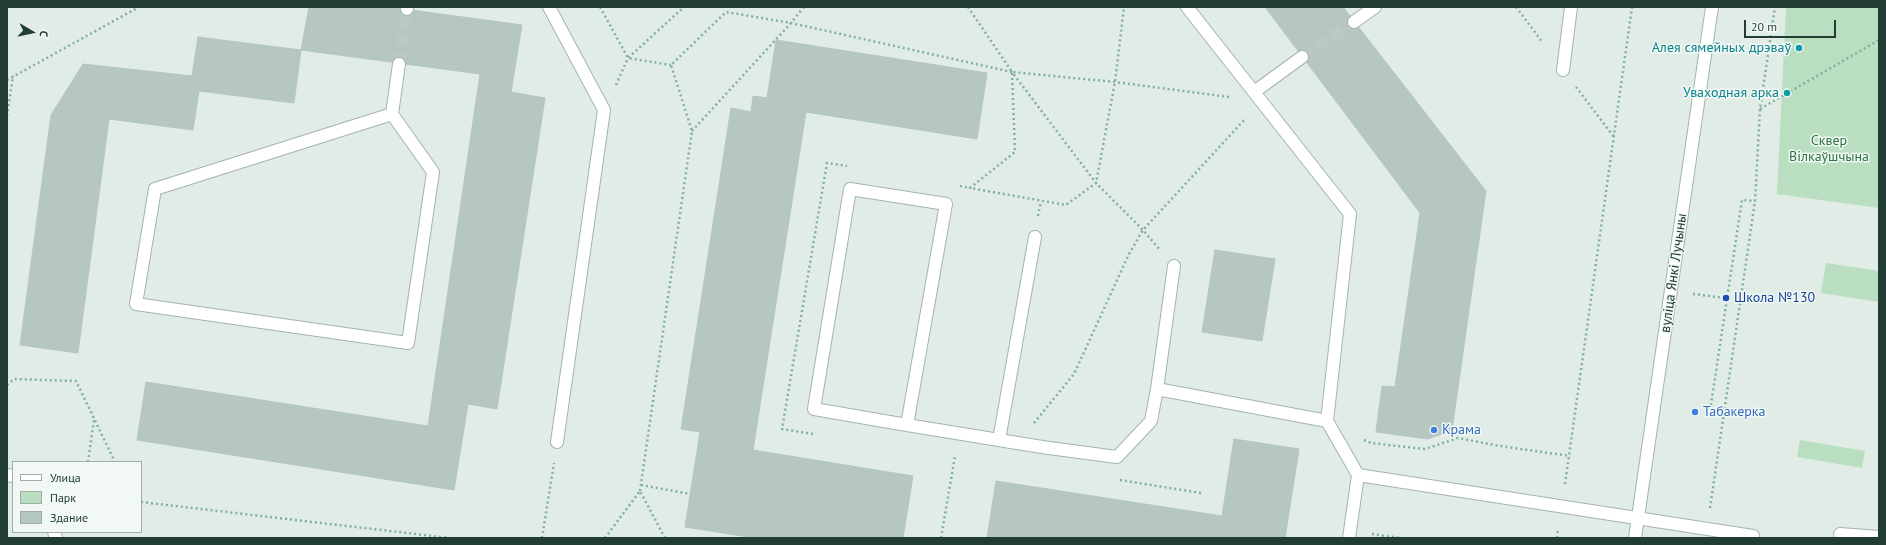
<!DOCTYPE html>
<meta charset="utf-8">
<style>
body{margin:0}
#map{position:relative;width:1886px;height:545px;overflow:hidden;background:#e1ece6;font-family:"PT Sans",sans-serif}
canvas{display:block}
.frame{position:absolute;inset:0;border:8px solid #213d33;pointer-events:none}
.legend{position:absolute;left:12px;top:461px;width:130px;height:72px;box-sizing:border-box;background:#f2f8f4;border:1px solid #9eada7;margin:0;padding:5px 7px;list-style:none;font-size:12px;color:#213d33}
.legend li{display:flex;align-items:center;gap:8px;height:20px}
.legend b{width:20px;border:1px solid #9eada7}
.north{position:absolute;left:12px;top:12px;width:40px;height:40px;-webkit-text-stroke:3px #f2f8f4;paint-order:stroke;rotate:99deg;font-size:11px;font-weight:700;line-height:16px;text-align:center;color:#213d33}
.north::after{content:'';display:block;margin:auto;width:14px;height:18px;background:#213d33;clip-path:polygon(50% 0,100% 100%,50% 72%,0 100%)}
.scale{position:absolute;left:1744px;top:20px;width:92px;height:18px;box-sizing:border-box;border:2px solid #213d33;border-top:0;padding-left:5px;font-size:12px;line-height:14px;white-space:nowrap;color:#213d33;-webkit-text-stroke:3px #f2f8f4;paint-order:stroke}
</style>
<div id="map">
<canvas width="1886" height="545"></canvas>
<div class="frame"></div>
<ul class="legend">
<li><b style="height:5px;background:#fff"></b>Улица</li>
<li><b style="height:11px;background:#b9dec0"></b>Парк</li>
<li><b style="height:11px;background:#b6c7bf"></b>Здание</li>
</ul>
<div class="north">С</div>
<div class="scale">20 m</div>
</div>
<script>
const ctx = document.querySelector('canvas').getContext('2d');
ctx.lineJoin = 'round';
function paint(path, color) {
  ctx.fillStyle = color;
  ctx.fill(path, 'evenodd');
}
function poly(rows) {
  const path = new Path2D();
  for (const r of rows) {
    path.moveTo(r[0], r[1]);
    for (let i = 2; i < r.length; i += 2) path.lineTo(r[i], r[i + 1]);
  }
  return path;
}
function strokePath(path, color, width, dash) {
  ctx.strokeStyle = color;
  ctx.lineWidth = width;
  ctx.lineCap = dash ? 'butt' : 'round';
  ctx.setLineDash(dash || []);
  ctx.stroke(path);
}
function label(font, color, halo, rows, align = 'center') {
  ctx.font = font + ' "PT Sans",sans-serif';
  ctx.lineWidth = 3;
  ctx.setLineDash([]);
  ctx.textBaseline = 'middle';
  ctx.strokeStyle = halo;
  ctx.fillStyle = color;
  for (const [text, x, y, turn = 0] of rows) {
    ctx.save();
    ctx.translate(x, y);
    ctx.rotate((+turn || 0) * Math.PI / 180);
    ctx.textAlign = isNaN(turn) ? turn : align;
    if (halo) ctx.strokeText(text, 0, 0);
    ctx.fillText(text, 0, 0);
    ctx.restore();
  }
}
paint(poly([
 [1786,7,1879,7,1879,208,1777,194],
 [1826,263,1879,271,1879,302,1821,293],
 [1800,440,1865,451,1862,468,1797,457]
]), '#b9dec0');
const building = poly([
 [309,7,389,7,522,25,511,92,545,98,497,409,468,404,454,490,137,440,146,382,428,426,480,74,301,50,309,7],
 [1265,7,1343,7,1486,191,1452,430,1428,439,1376,432,1382,386,1395,387,1420,213,1265,7],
 [198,37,301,50,294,103,199,91,193,130,109,119,78,353,20,345,51,115,83,64,192,76,198,37],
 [776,40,987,73,977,139,806,112,753,450,913,476,903,538,755,538,685,527,700,432,681,429,731,108,751,112,753,96,767,98,776,40],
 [1215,250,1275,259,1262,341,1202,332,1215,250],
 [1234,439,1299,449,1285,538,987,538,996,481,1222,516,1234,439]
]);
paint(building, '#b6c7bf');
strokePath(building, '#b3c6bd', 1);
strokePath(poly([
 [1302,57,1354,22],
 [399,64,407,9]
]), '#bbc9c2', 12, [12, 6]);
const minor = poly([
 [407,7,407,9],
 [549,7,604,110,557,442],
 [1187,7,1350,214,1327,421,1358,475],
 [1354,22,1375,7],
 [1563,70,1571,7],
 [1254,92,1302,57],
 [392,114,155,189,136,304,408,343,433,172,392,114,399,64],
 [1157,389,1174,266],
 [907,425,946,204,850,189,814,409,907,425,999,440,1017,443,1049,448,1117,457,1151,421,1157,389,1327,421],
 [999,440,1035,237],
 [7,475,13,476],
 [54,532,56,538],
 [1840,534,1879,537],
 [1349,538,1358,475,1753,536],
 [1635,538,1712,7]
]);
strokePath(minor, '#a4b4ad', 14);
strokePath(poly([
 [600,7,628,58,671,65],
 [804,7,791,23,1012,72,1096,183,1143,230,1160,250],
 [968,7,1012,72,1115,82,1229,97],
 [1516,7,1543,43],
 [1012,73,1015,152,970,188,1066,205,1096,183,1115,82,1124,7],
 [7,80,139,7],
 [616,85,628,58,684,7],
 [1576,87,1614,137],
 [1760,109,1879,40],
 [7,116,13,76],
 [960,186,970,188],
 [1038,216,1041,201],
 [1693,294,1726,298],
 [7,385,14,379,76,381,115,462],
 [1724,413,1710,411,1742,200,1755,201],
 [1034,423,1074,374,1129,254,1143,230,1246,118],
 [813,434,782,429,827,163,847,166],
 [1364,440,1371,443,1425,449,1458,438,1500,446,1570,456],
 [88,462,94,420],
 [1120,480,1201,493],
 [1565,484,1632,7],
 [641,485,690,494],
 [640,491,692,131,671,65,726,12,791,23,692,131],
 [141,502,450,538],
 [1710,508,1755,201,1760,109,1775,7],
 [1372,534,1400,538],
 [542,538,554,463],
 [605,538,640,491,665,538],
 [941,538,955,456],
 [1557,538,1558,529]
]), '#81b09e', 2.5, [2, 3]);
strokePath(minor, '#fff', 12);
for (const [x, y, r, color] of [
 [1799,48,4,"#0f9aa8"],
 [1787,93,4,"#0f9aa8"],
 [1726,298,4,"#1a4fb4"],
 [1695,412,4,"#3f7fe0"],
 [1434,430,4,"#3f7fe0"]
]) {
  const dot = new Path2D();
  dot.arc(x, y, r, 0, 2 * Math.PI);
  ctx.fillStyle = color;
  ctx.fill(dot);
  strokePath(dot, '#f2f8f4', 1.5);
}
label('14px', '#0d838f', '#f2f8f4', [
 ["Алея сямейных дрэваў",1791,48],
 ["Уваходная арка",1779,93]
], 'right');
label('14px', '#2a7541', '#f2f8f4', [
 ["Сквер",1829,141],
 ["Вілкаўшчына",1829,157]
]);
label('14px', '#213d33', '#f2f8f4', [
 ["вуліца Янкі Лучыны",1674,273,-82]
]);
label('14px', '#164399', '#f2f8f4', [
 ["Школа №130",1734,298]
], 'left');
label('14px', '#366cbe', '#f2f8f4', [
 ["Табакерка",1703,412],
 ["Крама",1442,430]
], 'left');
</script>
